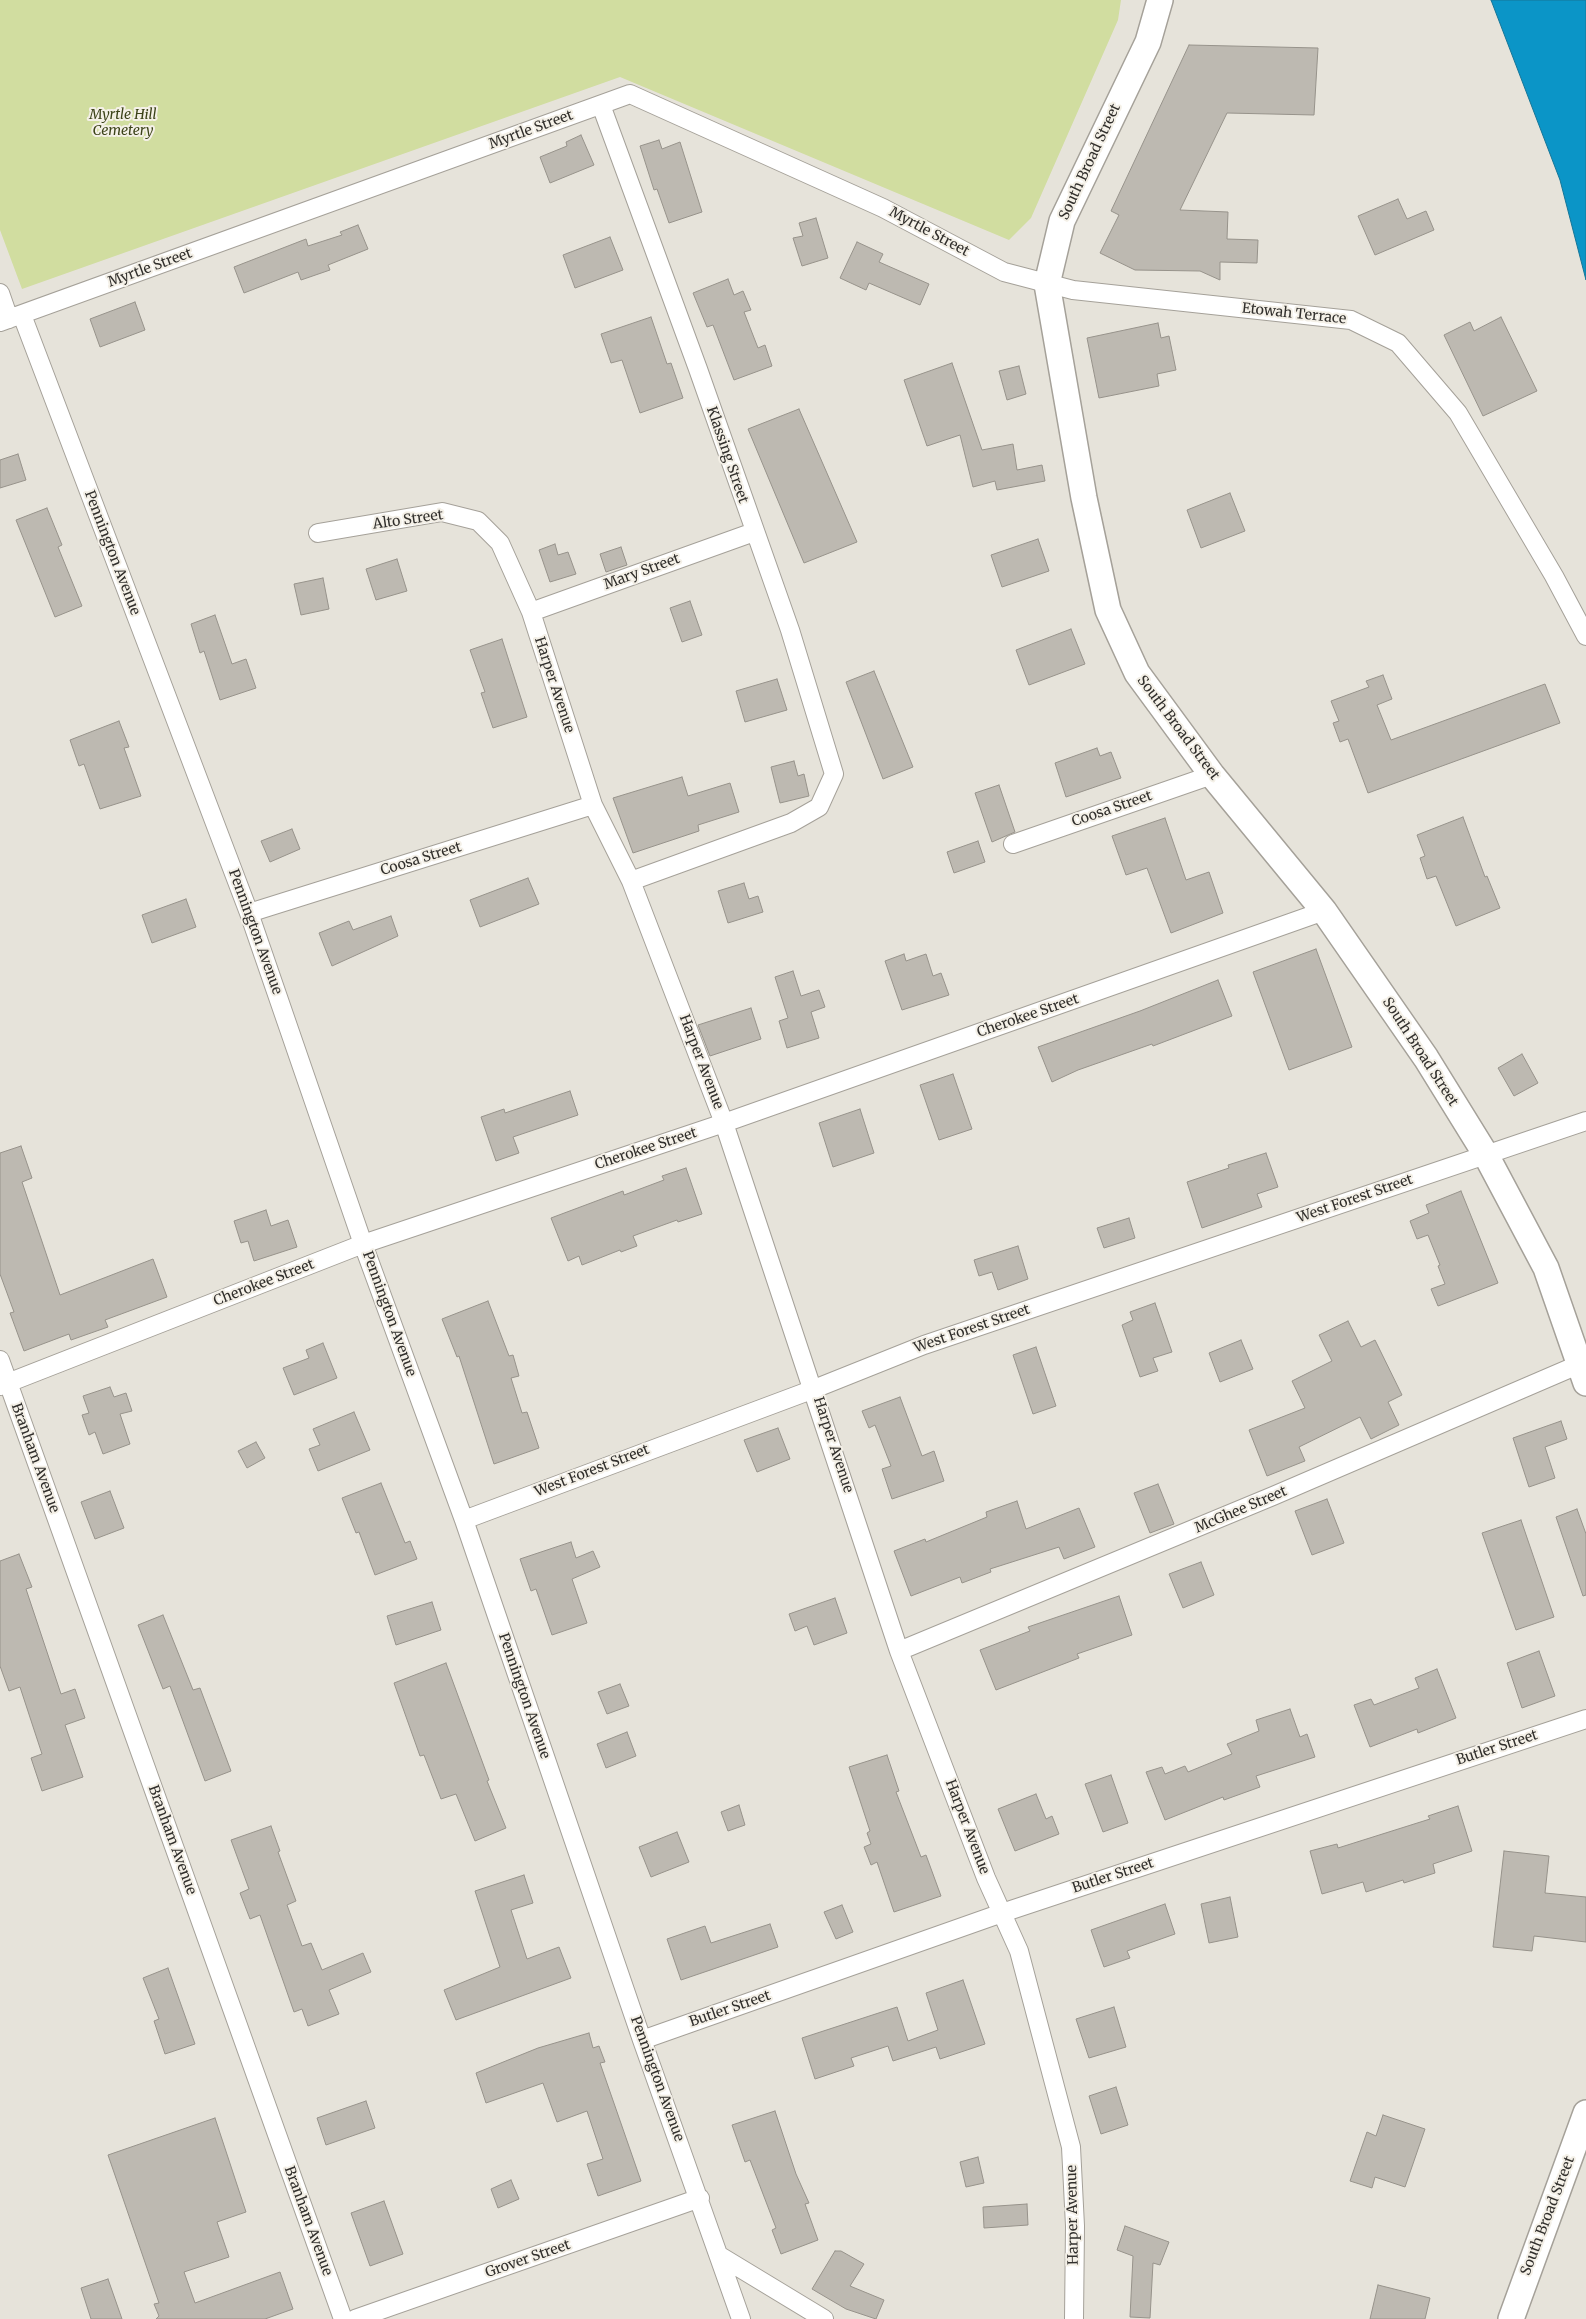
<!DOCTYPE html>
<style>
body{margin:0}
canvas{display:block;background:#e6e3da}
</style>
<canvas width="1586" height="2319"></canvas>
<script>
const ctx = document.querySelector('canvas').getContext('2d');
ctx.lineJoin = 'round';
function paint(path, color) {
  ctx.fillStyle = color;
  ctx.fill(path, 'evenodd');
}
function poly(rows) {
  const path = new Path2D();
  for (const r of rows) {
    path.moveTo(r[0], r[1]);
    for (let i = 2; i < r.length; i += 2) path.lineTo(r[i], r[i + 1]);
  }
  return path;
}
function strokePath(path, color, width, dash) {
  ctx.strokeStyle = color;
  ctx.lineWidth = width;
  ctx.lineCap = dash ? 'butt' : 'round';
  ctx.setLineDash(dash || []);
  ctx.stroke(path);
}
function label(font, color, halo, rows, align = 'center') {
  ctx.font = font + ' Merriweather,serif';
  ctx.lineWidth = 4;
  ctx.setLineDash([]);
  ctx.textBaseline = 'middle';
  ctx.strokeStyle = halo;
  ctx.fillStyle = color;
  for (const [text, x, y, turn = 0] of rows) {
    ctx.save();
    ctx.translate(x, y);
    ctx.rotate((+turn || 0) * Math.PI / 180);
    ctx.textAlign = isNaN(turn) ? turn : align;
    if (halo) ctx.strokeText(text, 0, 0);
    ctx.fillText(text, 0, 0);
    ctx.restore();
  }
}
paint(poly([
 [0,0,1121,0,1118,20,1031,218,1009,240,620,77,22,289,0,230]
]), '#d1dda0');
const water = poly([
 [1491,0,1586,0,1586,280,1560,180,1491,0]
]);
paint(water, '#0b95c7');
strokePath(water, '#167698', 1);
const building = poly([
 [1189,45,1318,48,1314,115,1227,113,1180,210,1228,212,1227,239,1258,240,1257,263,1220,262,1220,280,1200,271,1135,270,1100,253,1119,215,1111,211,1189,45],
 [581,135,594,165,550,183,540,157,567,146,566,142,581,135],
 [659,140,662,149,680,142,702,212,669,223,657,189,654,190,640,146,659,140],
 [1398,199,1407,219,1426,211,1434,230,1375,255,1358,216,1398,199],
 [816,218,828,258,802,266,793,238,803,236,799,223,816,218],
 [358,225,368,249,328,265,330,270,301,280,298,272,244,293,234,267,306,239,308,246,342,235,340,232,358,225],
 [610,237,623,270,575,288,563,255,610,237],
 [857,242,883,254,879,262,929,284,920,305,869,283,866,290,840,278,857,242],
 [728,279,734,295,743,291,751,310,744,312,758,348,765,345,772,366,734,380,713,325,707,327,693,293,728,279],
 [135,302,145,330,100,347,90,319,135,302],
 [651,317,667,364,671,363,683,398,640,413,622,360,611,363,601,334,651,317],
 [1501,317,1537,391,1483,416,1444,335,1470,322,1474,331,1501,317],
 [1158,323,1161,338,1169,336,1176,370,1157,374,1159,386,1099,398,1087,338,1158,323],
 [952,363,982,450,1013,444,1017,470,1042,465,1045,481,997,490,995,481,973,487,960,435,927,446,904,380,952,363],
 [1019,366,1026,394,1007,400,999,371,1019,366],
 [799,409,857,542,804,563,748,429,799,409],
 [18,454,26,480,0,488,0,460,18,454],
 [1230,493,1245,531,1201,548,1187,510,1230,493],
 [47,508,62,545,58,547,82,606,55,617,16,520,47,508],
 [1038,539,1049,571,1002,587,991,555,1038,539],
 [555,544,558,555,568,552,576,574,550,582,539,550,555,544],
 [621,547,627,565,606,572,600,554,621,547],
 [397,559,407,591,376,600,366,569,397,559],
 [323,578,329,609,301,615,294,584,323,578],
 [690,601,702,635,682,642,670,608,690,601],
 [215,615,232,664,246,659,256,688,220,700,204,651,200,653,191,624,215,615],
 [1071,629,1085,664,1029,685,1016,650,1071,629],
 [502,639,527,717,493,728,481,693,485,692,470,650,502,639],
 [874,671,913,767,883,779,846,682,874,671],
 [1383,675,1392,699,1377,705,1391,740,1545,684,1560,723,1368,793,1348,739,1340,742,1333,723,1339,721,1331,701,1369,687,1366,681,1383,675],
 [777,679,787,710,745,722,736,691,777,679],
 [119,721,129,747,124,748,141,796,100,809,84,764,79,766,70,740,119,721],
 [1097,748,1100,756,1111,752,1121,778,1066,797,1055,763,1097,748],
 [794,761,798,776,804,774,809,796,780,803,771,767,794,761],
 [682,777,688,796,730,783,739,812,698,825,699,831,633,853,613,798,682,777],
 [999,785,1015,832,992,842,975,793,999,785],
 [1463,817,1485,877,1487,876,1500,908,1456,926,1436,876,1427,879,1420,858,1425,856,1417,835,1463,817],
 [1165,818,1186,880,1209,872,1223,913,1171,933,1147,868,1126,875,1112,836,1165,818],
 [292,829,300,849,270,862,261,841,292,829],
 [978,841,985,862,954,873,947,852,978,841],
 [528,878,539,904,480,927,470,900,528,878],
 [744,883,749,899,758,896,763,912,728,923,718,891,744,883],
 [186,899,196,927,152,943,142,915,186,899],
 [391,916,398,936,332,966,319,933,349,921,353,930,391,916],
 [1316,949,1352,1047,1289,1070,1253,972,1316,949],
 [904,954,906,961,926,954,933,976,941,973,949,995,902,1010,885,961,904,954],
 [793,971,801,996,819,990,825,1007,811,1012,819,1038,787,1048,779,1021,788,1018,775,977,793,971],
 [1218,980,1232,1016,1153,1046,1152,1044,1078,1070,1052,1082,1038,1047,1140,1011,1218,980],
 [751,1008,761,1039,710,1056,698,1025,751,1008],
 [1522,1054,1538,1083,1514,1096,1498,1068,1522,1054],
 [953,1074,972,1129,939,1140,920,1085,953,1074],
 [570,1091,578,1115,513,1137,519,1153,496,1161,481,1117,504,1109,505,1113,570,1091],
 [860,1109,874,1153,833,1167,819,1123,860,1109],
 [21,1146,32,1178,22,1182,60,1295,153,1259,167,1297,105,1320,108,1327,71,1340,69,1334,24,1351,10,1313,14,1312,0,1274,0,1153,21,1146],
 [1266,1153,1278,1187,1257,1194,1262,1207,1202,1228,1187,1182,1229,1168,1228,1165,1266,1153],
 [686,1168,702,1214,678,1222,677,1220,633,1236,637,1246,621,1252,620,1250,582,1265,579,1256,568,1261,551,1218,623,1191,624,1195,664,1180,662,1176,686,1168],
 [1461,1191,1498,1283,1438,1306,1431,1289,1445,1284,1438,1266,1440,1265,1428,1235,1417,1239,1410,1221,1429,1213,1426,1205,1461,1191],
 [266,1210,271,1226,288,1220,297,1247,254,1261,248,1241,241,1243,234,1221,266,1210],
 [1129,1218,1135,1238,1104,1248,1097,1228,1129,1218],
 [1018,1246,1028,1279,998,1290,992,1272,979,1276,974,1260,1018,1246],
 [488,1301,509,1356,513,1355,519,1376,511,1378,522,1413,527,1412,539,1448,494,1464,459,1356,457,1357,442,1319,488,1301],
 [1155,1303,1172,1352,1153,1358,1158,1371,1140,1377,1122,1325,1133,1320,1130,1312,1155,1303],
 [1348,1321,1361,1347,1375,1340,1402,1395,1388,1402,1399,1425,1371,1439,1360,1417,1299,1447,1305,1461,1267,1476,1249,1430,1305,1408,1292,1381,1332,1361,1319,1335,1348,1321],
 [1241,1340,1253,1369,1220,1382,1209,1353,1241,1340],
 [323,1343,337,1378,294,1395,283,1368,309,1358,306,1350,323,1343],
 [1036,1347,1056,1406,1033,1414,1013,1355,1036,1347],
 [110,1387,114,1397,126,1393,132,1411,120,1414,130,1444,103,1454,95,1432,89,1435,82,1415,89,1413,83,1396,110,1387],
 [900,1397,922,1456,934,1451,944,1481,892,1499,882,1469,891,1466,875,1425,869,1428,862,1411,900,1397],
 [354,1412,370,1450,318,1471,309,1449,320,1445,313,1429,354,1412],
 [1561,1421,1567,1439,1545,1447,1555,1478,1529,1487,1513,1438,1561,1421],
 [778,1428,790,1459,757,1472,744,1440,778,1428],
 [256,1442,265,1458,247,1468,238,1451,256,1442],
 [381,1483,405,1543,410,1541,417,1559,375,1575,359,1532,356,1533,342,1498,381,1483],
 [1158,1484,1174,1524,1150,1533,1134,1493,1158,1484],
 [110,1491,124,1528,95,1539,81,1502,110,1491],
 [1327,1499,1344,1543,1312,1555,1295,1511,1327,1499],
 [1017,1501,1026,1529,1079,1508,1095,1547,1064,1559,1059,1547,990,1569,991,1572,962,1583,960,1577,911,1596,894,1551,925,1539,926,1542,987,1517,986,1512,1017,1501],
 [1577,1509,1586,1534,1586,1595,1583,1596,1556,1517,1577,1509],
 [1521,1520,1554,1617,1516,1630,1482,1533,1521,1520],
 [571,1542,576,1558,593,1551,600,1567,572,1579,587,1623,552,1635,536,1589,531,1591,520,1559,571,1542],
 [19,1554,32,1587,26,1589,61,1694,75,1689,85,1718,65,1725,83,1777,42,1791,31,1758,42,1754,20,1687,9,1691,0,1666,0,1561,19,1554],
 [1201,1562,1214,1595,1183,1608,1169,1574,1201,1562],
 [1119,1596,1132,1635,1077,1654,1079,1658,996,1690,980,1650,1030,1631,1028,1627,1119,1596],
 [835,1598,847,1633,814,1645,807,1626,795,1631,789,1614,835,1598],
 [432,1602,441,1630,396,1645,387,1616,432,1602],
 [163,1615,193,1690,200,1688,231,1771,205,1781,170,1686,163,1689,138,1625,163,1615],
 [1539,1651,1555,1696,1522,1708,1507,1663,1539,1651],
 [446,1663,489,1780,487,1781,506,1828,475,1841,456,1794,441,1799,424,1755,420,1756,394,1683,446,1663],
 [1437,1669,1456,1718,1418,1733,1417,1729,1370,1747,1354,1705,1371,1699,1374,1705,1419,1688,1415,1678,1437,1669],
 [620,1684,629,1706,607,1714,598,1692,620,1684],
 [1290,1709,1300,1737,1307,1734,1315,1757,1256,1776,1260,1787,1224,1800,1223,1797,1165,1820,1146,1772,1162,1767,1165,1774,1185,1766,1188,1772,1232,1754,1227,1744,1259,1731,1256,1720,1290,1709],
 [627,1732,636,1756,606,1768,597,1744,627,1732],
 [887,1755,899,1791,896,1792,921,1857,926,1855,941,1896,894,1912,877,1862,871,1865,864,1847,871,1844,867,1833,870,1831,849,1767,887,1755],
 [1111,1775,1128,1823,1103,1832,1085,1784,1111,1775],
 [1036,1794,1046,1819,1052,1816,1059,1834,1015,1851,998,1809,1036,1794],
 [739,1805,745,1825,728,1831,721,1812,739,1805],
 [1458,1806,1472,1851,1433,1864,1435,1873,1404,1883,1403,1880,1366,1892,1363,1882,1322,1894,1310,1851,1337,1844,1338,1848,1430,1819,1428,1816,1458,1806],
 [271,1826,280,1851,278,1852,296,1901,287,1905,302,1946,311,1943,322,1970,363,1953,371,1972,329,1990,339,2014,308,2026,302,2009,294,2012,260,1915,250,1919,240,1893,249,1889,231,1840,271,1826],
 [677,1832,689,1862,651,1877,639,1847,677,1832],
 [1504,1851,1549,1856,1545,1893,1586,1897,1586,1942,1534,1936,1532,1951,1493,1947,1504,1851],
 [524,1875,533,1903,511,1910,527,1959,559,1947,571,1978,456,2020,444,1990,500,1967,475,1891,524,1875],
 [1230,1897,1238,1937,1209,1943,1201,1904,1230,1897],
 [1165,1904,1175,1934,1127,1951,1130,1958,1104,1967,1091,1930,1165,1904],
 [842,1905,853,1932,836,1939,824,1912,842,1905],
 [770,1924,778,1947,681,1980,667,1939,705,1926,711,1943,770,1924],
 [168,1968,195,2044,165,2054,154,2021,159,2019,143,1978,168,1968],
 [963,1980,985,2044,940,2059,936,2047,893,2061,888,2046,851,2058,854,2066,815,2079,802,2038,897,2007,908,2041,938,2030,926,1993,963,1980],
 [1114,2007,1126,2047,1089,2058,1076,2019,1114,2007],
 [589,2033,593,2048,599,2046,605,2062,600,2063,641,2181,598,2196,587,2164,603,2159,587,2111,557,2122,543,2083,486,2103,476,2073,538,2048,589,2033],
 [1116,2087,1128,2125,1101,2134,1089,2096,1116,2087],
 [366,2101,375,2128,326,2145,317,2118,366,2101],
 [775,2111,796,2174,809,2203,805,2204,818,2240,781,2254,772,2230,776,2228,750,2160,745,2162,732,2125,775,2111],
 [1383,2115,1425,2129,1405,2187,1375,2177,1372,2188,1350,2181,1367,2132,1376,2136,1383,2115],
 [215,2118,246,2212,217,2222,229,2257,184,2272,195,2303,280,2272,293,2309,265,2319,156,2319,159,2316,154,2304,159,2303,108,2155,215,2118],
 [978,2157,984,2183,966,2187,960,2162,978,2157],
 [511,2180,519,2199,498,2208,491,2189,511,2180],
 [384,2201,403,2254,370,2266,351,2213,384,2201],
 [1027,2204,1028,2225,984,2228,983,2207,1027,2204],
 [1125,2226,1169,2242,1160,2265,1153,2263,1150,2318,1130,2317,1133,2256,1117,2250,1125,2226],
 [835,2251,841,2251,864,2264,850,2286,884,2300,876,2319,846,2309,812,2289,835,2251],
 [108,2279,122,2319,91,2319,81,2288,108,2279],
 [1378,2285,1430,2298,1425,2319,1370,2319,1378,2285]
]);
paint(building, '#bdb9b1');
strokePath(building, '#97938b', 1);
const minor = poly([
 [601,105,698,369,790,630,834,774,819,807,791,823,631,881],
 [0,293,9,319],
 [22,315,249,913,363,1244,464,1520,642,2040,741,2319],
 [0,322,630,94,883,208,1004,272,1073,290,1351,320,1398,343,1458,413,1554,576,1586,636],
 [318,533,442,512,478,521,500,543,531,612,593,805,631,881,724,1123,899,1651,986,1878,1019,1951,1071,2147,1075,2226,1074,2319],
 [531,612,754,532],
 [1013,844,1212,775],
 [249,913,593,805],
 [0,1360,343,2319],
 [0,1386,363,1244,724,1123,1324,911],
 [464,1520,814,1389,924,1345,1586,1121],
 [899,1651,1273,1496,1580,1364],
 [642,2040,1002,1913,1586,1719],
 [720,2256,824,2319],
 [355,2319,700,2198]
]);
const secondary = poly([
 [1160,0,1148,42,1062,221,1047,284,1084,498,1108,610,1137,673,1212,775,1324,911,1426,1058,1486,1155,1546,1268,1586,1383],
 [1511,2319,1586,2113]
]);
strokePath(minor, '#a5a199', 20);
strokePath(secondary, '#a5a199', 28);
strokePath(minor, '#fff', 18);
strokePath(secondary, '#fff', 25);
label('italic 14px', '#3b4218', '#f4f0e7', [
 ["Myrtle Hill",123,115],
 ["Cemetery",123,131]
]);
label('14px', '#312f2c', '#f4f0e7', [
 ["Myrtle Street",531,130,-20],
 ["South Broad Street",1090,162,-65],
 ["Myrtle Street",929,232,28],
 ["Myrtle Street",150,268,-20],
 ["Etowah Terrace",1294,314,6],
 ["Klassing Street",727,455,71],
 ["Alto Street",408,520,-8],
 ["Pennington Avenue",112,553,69],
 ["Mary Street",642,572,-20],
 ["Harper Avenue",554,685,72],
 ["South Broad Street",1178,728,53],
 ["Coosa Street",1112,809,-19],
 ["Coosa Street",421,859,-17],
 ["Pennington Avenue",255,932,70],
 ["Cherokee Street",1028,1016,-19],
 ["South Broad Street",1420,1052,57],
 ["Harper Avenue",701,1062,69],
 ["Cherokee Street",646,1149,-18],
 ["West Forest Street",1355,1199,-19],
 ["Cherokee Street",264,1283,-21],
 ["Pennington Avenue",389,1314,70],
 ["West Forest Street",972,1329,-19],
 ["Harper Avenue",833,1445,72],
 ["Branham Avenue",35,1458,70],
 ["West Forest Street",592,1471,-21],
 ["McGhee Street",1241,1510,-23],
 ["Pennington Avenue",524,1696,71],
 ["Butler Street",1497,1748,-18],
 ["Harper Avenue",967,1827,69],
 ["Branham Avenue",172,1840,70],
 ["Butler Street",1113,1876,-18],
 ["Butler Street",730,2009,-19],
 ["Pennington Avenue",657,2079,70],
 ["Harper Avenue",1073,2215,-91],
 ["South Broad Street",1548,2216,-69],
 ["Branham Avenue",308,2221,70],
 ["Grover Street",528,2259,-19]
]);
</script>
